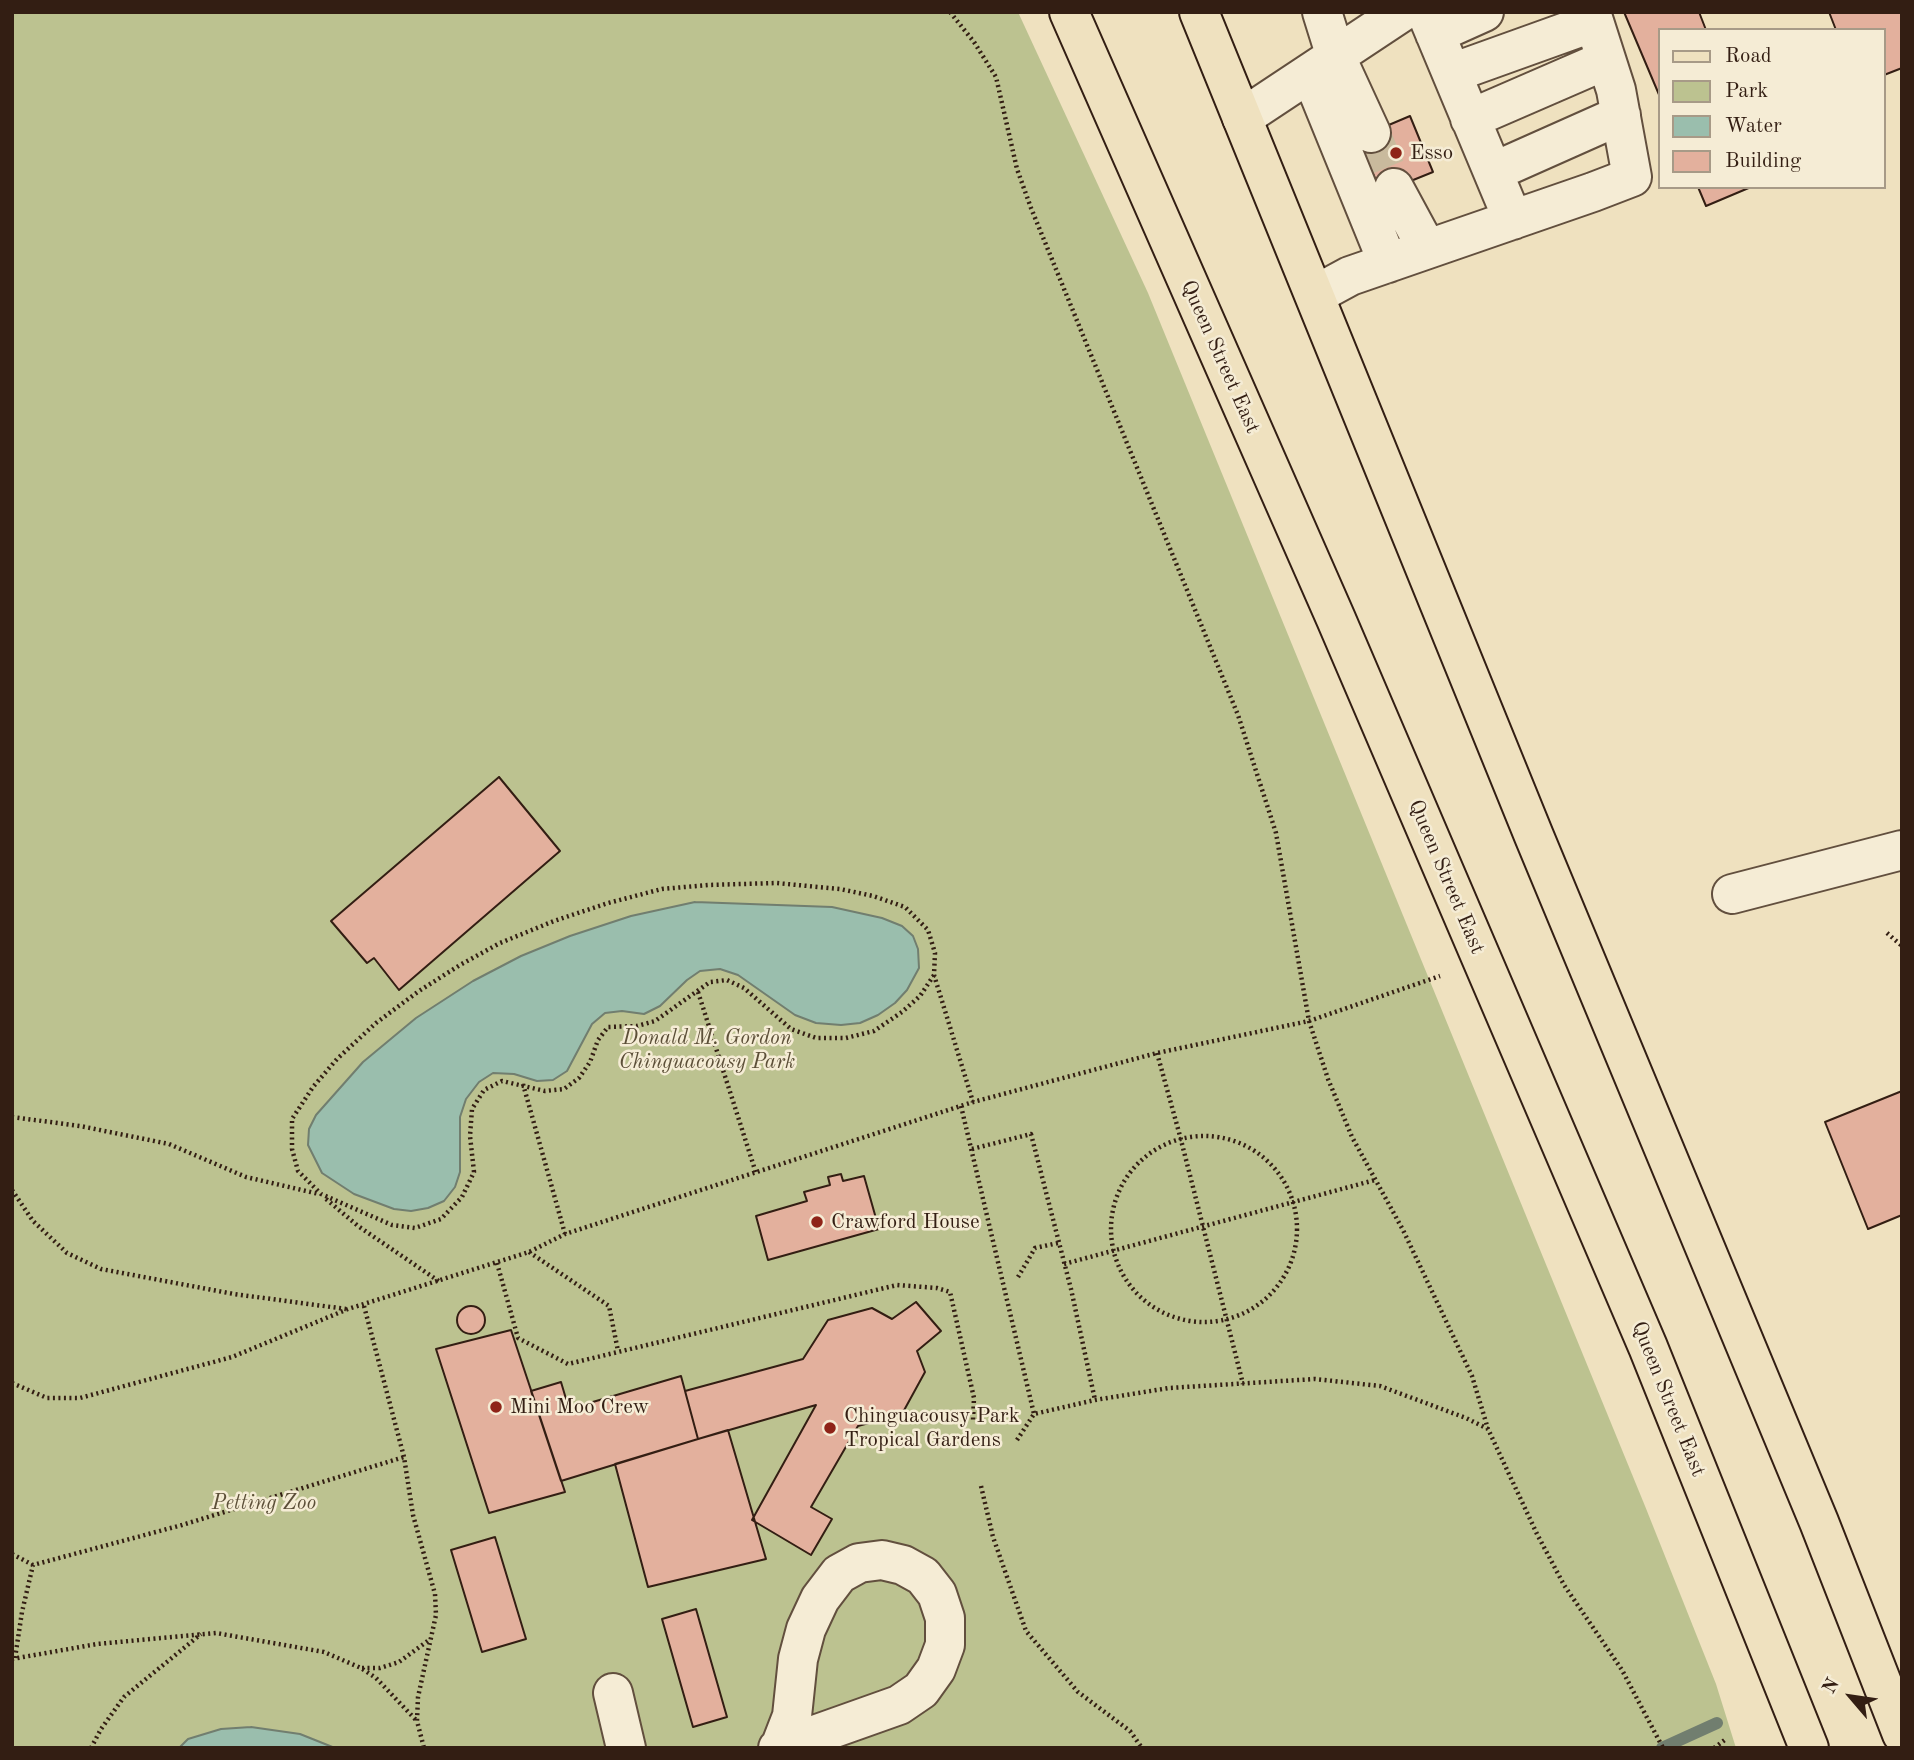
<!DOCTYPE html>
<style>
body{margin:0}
#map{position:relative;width:1914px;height:1760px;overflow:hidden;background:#efe1bf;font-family:"Old Standard TT",serif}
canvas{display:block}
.frame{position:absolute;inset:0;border:14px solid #331e13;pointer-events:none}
.legend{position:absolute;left:1658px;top:28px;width:228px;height:161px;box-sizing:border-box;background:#f5ecd5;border:2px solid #a79a87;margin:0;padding:9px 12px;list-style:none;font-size:21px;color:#331e13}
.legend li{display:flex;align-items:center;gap:14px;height:35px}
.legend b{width:35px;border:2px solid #a79a87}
.north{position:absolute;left:1816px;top:1662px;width:70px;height:70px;-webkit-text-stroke:5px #f5ecd5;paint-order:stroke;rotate:299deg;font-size:19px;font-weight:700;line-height:28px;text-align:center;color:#331e13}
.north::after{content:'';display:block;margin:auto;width:24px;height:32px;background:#331e13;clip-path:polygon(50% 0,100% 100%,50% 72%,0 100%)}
</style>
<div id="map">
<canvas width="1914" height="1760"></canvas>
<div class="frame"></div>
<ul class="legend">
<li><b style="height:9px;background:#efe1bf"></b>Road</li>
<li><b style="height:19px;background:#bcc290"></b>Park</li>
<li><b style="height:19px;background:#9abead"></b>Water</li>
<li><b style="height:19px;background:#e3b09d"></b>Building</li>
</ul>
<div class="north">N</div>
</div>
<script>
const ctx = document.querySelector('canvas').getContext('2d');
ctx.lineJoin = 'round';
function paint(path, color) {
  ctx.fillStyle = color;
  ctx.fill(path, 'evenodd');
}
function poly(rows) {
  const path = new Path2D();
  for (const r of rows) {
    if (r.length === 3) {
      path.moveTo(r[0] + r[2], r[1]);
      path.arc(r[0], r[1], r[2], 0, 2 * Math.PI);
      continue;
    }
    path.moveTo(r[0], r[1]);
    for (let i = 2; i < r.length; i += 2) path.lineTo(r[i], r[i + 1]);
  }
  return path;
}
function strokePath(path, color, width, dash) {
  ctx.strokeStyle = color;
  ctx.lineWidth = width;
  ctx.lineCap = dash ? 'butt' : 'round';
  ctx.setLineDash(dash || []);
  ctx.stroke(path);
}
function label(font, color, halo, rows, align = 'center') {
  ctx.font = font + ' "Old Standard TT",serif';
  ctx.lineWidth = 5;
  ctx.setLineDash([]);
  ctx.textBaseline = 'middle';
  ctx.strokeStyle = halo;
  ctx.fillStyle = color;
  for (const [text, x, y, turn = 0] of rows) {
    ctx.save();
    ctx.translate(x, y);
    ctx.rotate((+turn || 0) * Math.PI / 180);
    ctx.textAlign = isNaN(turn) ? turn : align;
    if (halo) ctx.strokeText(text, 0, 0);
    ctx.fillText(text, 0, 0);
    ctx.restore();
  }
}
paint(poly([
 [12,12,1018,12,1148,293,1645,1506,1716,1684,1736,1748,12,1748]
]), '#bcc290');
const water = poly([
 [695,902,832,907,882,918,902,926,913,936,918,949,919,968,907,990,895,1003,878,1015,860,1023,841,1025,816,1023,795,1015,738,975,720,969,700,971,687,980,660,1006,644,1014,622,1011,605,1013,592,1024,567,1071,553,1080,537,1081,514,1074,493,1073,479,1082,466,1099,460,1117,460,1172,455,1187,444,1201,428,1208,411,1211,394,1209,354,1194,322,1173,308,1145,309,1129,316,1115,363,1062,416,1018,473,981,521,956,570,936,631,916,695,902],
 [251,1727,300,1734,335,1748,179,1748,188,1739,221,1729,251,1727]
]);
paint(water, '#9abead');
strokePath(water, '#717e6f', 2);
strokePath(poly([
 [1662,1748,1717,1723]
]), '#717e6f', 12);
const building = poly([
 [1624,12,1699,12,1706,30,1660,30,1660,97,1624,12],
 [1829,12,1902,12,1902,68,1884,75,1884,30,1836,30,1829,12],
 [1410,116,1433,172,1381,193,1358,138,1410,116],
 [1698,187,1751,187,1706,206,1698,187],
 [499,777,560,851,399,990,374,958,367,963,331,921,499,777],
 [1902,1091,1902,1215,1868,1229,1825,1122,1902,1091],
 [841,1174,843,1181,864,1176,879,1229,768,1260,756,1216,807,1201,804,1192,830,1185,828,1177,841,1174],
 [916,1302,941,1331,917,1351,925,1372,902,1414,858,1426,811,1507,832,1519,811,1555,752,1520,816,1405,698,1439,685,1391,803,1359,828,1320,872,1308,892,1319,916,1302],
 [471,1320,14],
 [511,1330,565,1492,489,1513,436,1349,511,1330],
 [681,1376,698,1439,561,1481,531,1391,561,1382,569,1409,681,1376],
 [728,1430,766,1559,648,1587,615,1464,728,1430],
 [495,1537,526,1639,482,1652,451,1550,495,1537],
 [696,1609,727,1717,693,1727,662,1619,696,1609]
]);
paint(building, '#e3b09d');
strokePath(building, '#331e13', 2);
strokePath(poly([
 [1371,133,1394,188]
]), '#c9ba9d', 38, [38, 19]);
const minor = poly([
 [1322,12,1336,57,1371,133],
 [1426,12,1513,220],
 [1435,34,1484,12],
 [1452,73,1594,22],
 [1311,74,1388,263],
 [1242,118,1402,12],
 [1470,119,1606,60],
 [1493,172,1621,115],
 [1394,188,1427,249],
 [1315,295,1350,276,1593,192,1632,177,1616,90,1591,12],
 [1732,894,1902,850],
 [613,1693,626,1748],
 [778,1748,899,1705,921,1690,936,1669,945,1645,945,1618,937,1594,923,1576,903,1565,882,1560,859,1563,839,1574,820,1599,806,1629,798,1659,792,1716,780,1747]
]);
const major = poly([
 [1069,12,1336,619,1648,1347,1809,1748],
 [1199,12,1534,836,1819,1522,1902,1734]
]);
strokePath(minor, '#624f3e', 42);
strokePath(major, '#331e13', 42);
strokePath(poly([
 [950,12,974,42,996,77,1017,169,1031,208,1238,715,1276,833,1309,1021,1328,1079,1352,1137,1403,1230,1472,1376,1488,1429],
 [1887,933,1902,946],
 [934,975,920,996,902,1012,874,1031,846,1038,816,1038,791,1029,744,988,727,980,710,982,655,1021,637,1026,608,1027,598,1040,590,1062,579,1078,564,1089,545,1091,502,1081,484,1090,472,1109,470,1136,474,1172,462,1197,441,1219,415,1228,392,1225,321,1194,298,1171,292,1149,292,1119,313,1087,337,1059,376,1023,419,991,460,965,500,943,554,921,608,903,662,889,708,885,776,883,840,889,873,896,905,907,928,930,935,953,934,975,973,1102],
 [698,992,756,1173],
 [1157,1053,1180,1136,1243,1384],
 [523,1084,565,1234],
 [961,1106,1034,1414],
 [12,1117,80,1126,169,1144,246,1177,319,1194],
 [1204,1229,93],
 [972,1149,1031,1134,1071,1289,1095,1400],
 [12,1190,33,1221,67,1253,101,1269,234,1294,346,1309],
 [326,1199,358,1226,440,1282],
 [529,1252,609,1306,618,1351],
 [497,1263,518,1338,568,1364,897,1285,937,1288,950,1292,974,1398,973,1420],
 [1064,1264,1375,1180],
 [1018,1277,1035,1248,1058,1243],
 [364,1306,404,1457,413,1515,435,1594,436,1615,418,1697,417,1721,424,1748],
 [12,1383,47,1398,80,1398,232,1357,348,1309,529,1252,565,1234,973,1102,1157,1053,1309,1021,1440,976],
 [1017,1440,1034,1414,1095,1400,1169,1388,1315,1379,1380,1386,1466,1418,1488,1429,1537,1534,1564,1585,1622,1670,1663,1748],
 [981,1486,993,1537,1026,1631,1078,1692,1130,1731,1142,1748],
 [12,1554,33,1565],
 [15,1658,22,1612,33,1565,182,1525,404,1457],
 [12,1659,97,1644,216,1633,324,1652,361,1668,376,1678,416,1720],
 [362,1668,380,1668,399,1662,429,1640],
 [91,1748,101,1729,124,1697,201,1634],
 [1714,1748,1726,1739]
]), '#331e13', 4.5, [2, 3.5]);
strokePath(minor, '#f5ecd5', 38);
strokePath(major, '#efe1bf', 38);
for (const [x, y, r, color] of [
 [1396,153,7,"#8f2418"],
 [817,1222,7,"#8f2418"],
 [496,1407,7,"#8f2418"],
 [830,1428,7,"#8f2418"]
]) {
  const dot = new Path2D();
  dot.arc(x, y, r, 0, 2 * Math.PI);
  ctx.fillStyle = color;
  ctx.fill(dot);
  strokePath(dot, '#f5ecd5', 2.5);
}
label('21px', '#331e13', '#f5ecd5', [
 ["Esso",1410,153],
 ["Crawford House",831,1222],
 ["Mini Moo Crew",510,1407],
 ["Chinguacousy Park",844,1416],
 ["Tropical Gardens",844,1440]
], 'left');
label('21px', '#331e13', '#f5ecd5', [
 ["Queen Street East",1220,357,66],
 ["Queen Street East",1446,877,67],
 ["Queen Street East",1668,1399,68]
]);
label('italic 21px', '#5c4f38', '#f5ecd5', [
 ["Donald M. Gordon",707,1038],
 ["Chinguacousy Park",707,1062],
 ["Petting Zoo",264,1503]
]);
</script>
